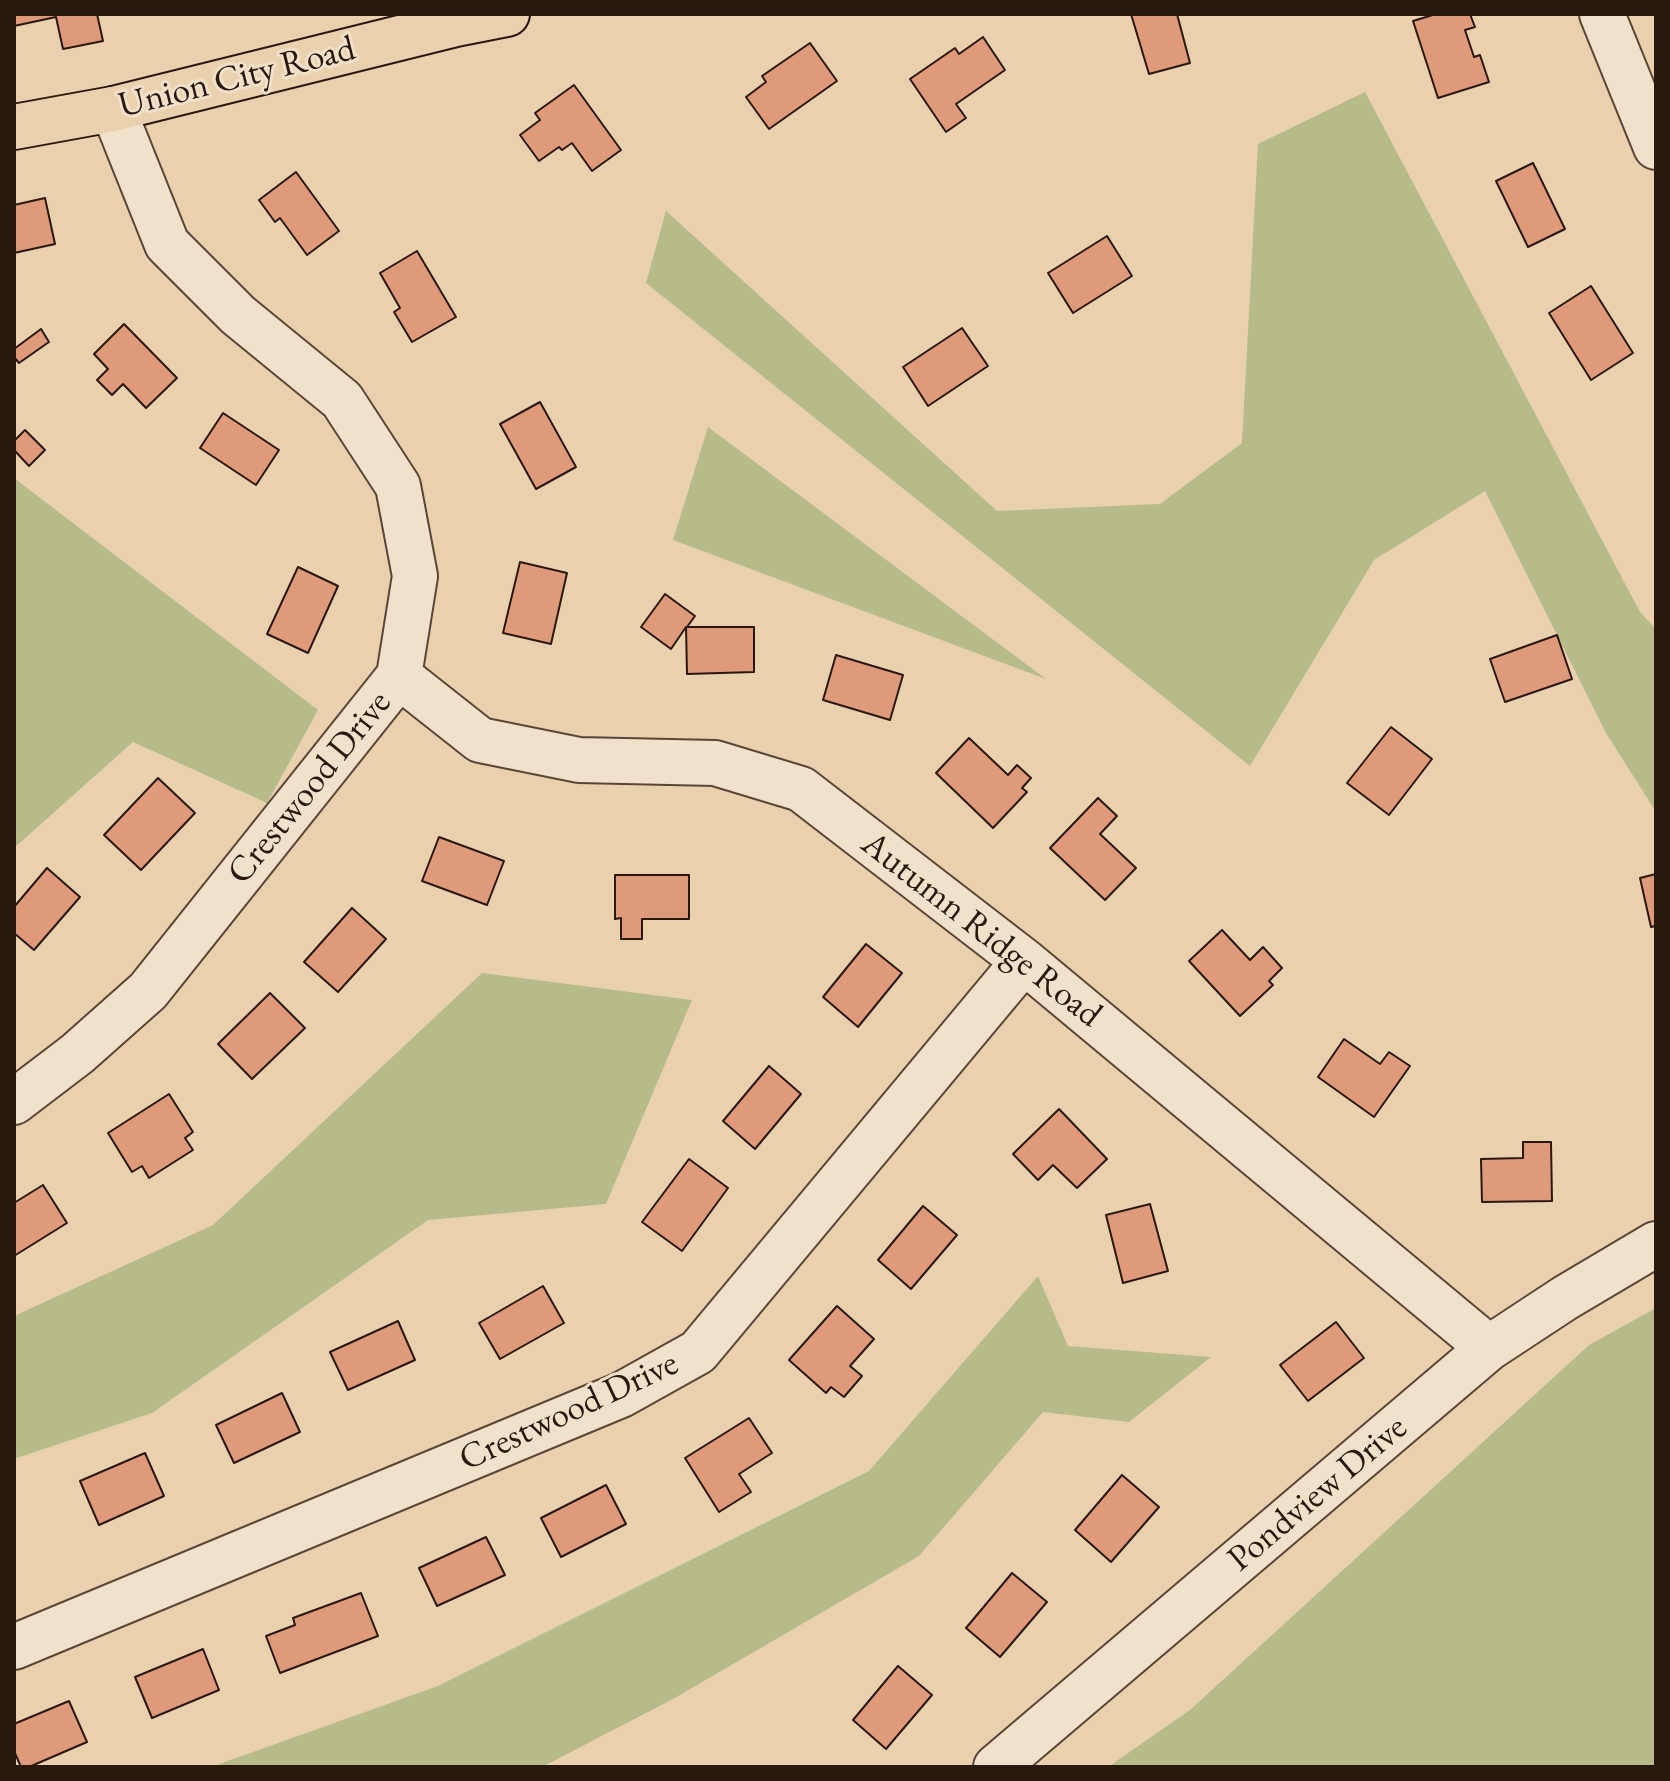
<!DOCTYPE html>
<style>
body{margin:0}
#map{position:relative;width:1670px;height:1781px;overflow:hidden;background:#e9d1ae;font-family:"EB Garamond",serif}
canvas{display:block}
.frame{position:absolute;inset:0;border:16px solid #2a180e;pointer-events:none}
</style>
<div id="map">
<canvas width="1670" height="1781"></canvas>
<div class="frame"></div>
</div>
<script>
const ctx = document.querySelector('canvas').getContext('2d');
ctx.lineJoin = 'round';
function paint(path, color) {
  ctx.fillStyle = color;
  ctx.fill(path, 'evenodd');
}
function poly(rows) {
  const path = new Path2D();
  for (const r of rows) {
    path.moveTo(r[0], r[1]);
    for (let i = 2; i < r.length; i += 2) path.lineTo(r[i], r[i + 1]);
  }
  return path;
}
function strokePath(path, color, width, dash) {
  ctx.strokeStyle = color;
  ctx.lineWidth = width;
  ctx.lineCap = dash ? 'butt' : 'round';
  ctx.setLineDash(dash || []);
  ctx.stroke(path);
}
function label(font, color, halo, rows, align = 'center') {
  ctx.font = font + ' "EB Garamond",serif';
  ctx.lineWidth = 6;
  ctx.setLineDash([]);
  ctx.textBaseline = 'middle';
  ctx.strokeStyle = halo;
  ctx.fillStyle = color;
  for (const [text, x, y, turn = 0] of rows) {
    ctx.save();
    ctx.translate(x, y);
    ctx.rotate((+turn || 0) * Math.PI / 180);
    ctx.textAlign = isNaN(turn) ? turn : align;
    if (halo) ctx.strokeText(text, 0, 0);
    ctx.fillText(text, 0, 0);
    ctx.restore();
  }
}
paint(poly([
 [1365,92,1640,612,1656,629,1656,812,1606,733,1485,491,1374,560,1250,766,646,283,666,211,997,511,1160,504,1242,443,1258,144],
 [708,427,1046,679,673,540],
 [14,478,318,710,267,803,133,742,14,848],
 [482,973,692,1000,606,1204,428,1220,152,1413,14,1459,14,1316,213,1225],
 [1038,1276,1068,1346,1211,1357,1129,1422,1043,1412,919,1556,673,1699,542,1767,211,1767,438,1686,869,1471],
 [1656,1308,1656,1767,1108,1767,1190,1710,1589,1345]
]), '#b7bb8a');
const building = poly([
 [14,14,97,14,103,41,63,49,56,17,14,26,14,14],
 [1131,14,1177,14,1190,63,1149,74,1131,14],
 [1436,14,1470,14,1475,27,1465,30,1474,57,1480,55,1489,82,1438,98,1413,21,1436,14],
 [983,37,1005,70,956,104,966,118,946,132,910,79,955,48,959,54,983,37],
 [810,43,837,81,769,129,746,97,766,82,762,76,810,43],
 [574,85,621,150,592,171,572,143,562,150,559,147,539,161,520,135,540,120,535,113,574,85],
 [1533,163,1565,229,1528,247,1496,181,1533,163],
 [296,172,339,231,307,255,280,218,275,222,259,200,296,172],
 [45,198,55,244,14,253,14,205,45,198],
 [1107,236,1132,276,1073,313,1048,273,1107,236],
 [417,251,456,317,412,342,394,312,400,308,380,273,417,251],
 [1591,286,1633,353,1591,380,1549,313,1591,286],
 [124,324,177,378,146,408,123,384,112,395,97,380,108,369,94,354,124,324],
 [962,328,988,366,928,406,903,367,962,328],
 [41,329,49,342,19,363,14,357,14,349,41,329],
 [540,402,576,467,536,489,500,424,540,402],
 [223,413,279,450,256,485,200,448,223,413],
 [25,430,45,450,29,466,14,450,14,441,25,430],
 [520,562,567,573,551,644,503,633,520,562],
 [298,567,338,586,308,653,267,634,298,567],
 [665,594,695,616,687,627,754,627,754,672,687,674,686,627,671,649,641,627,665,594],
 [1557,635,1572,679,1505,702,1490,659,1557,635],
 [836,655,903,675,890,720,823,700,836,655],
 [1391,727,1432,759,1389,815,1347,783,1391,727],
 [969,738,1008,775,1017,765,1031,778,1022,788,1027,792,993,828,936,773,969,738],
 [158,778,195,813,141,870,104,835,158,778],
 [1098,798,1117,816,1100,834,1136,868,1105,900,1050,848,1098,798],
 [439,837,504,861,487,905,422,881,439,837],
 [47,868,80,897,34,950,14,933,14,907,47,868],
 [1656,874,1656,926,1651,927,1640,878,1656,874],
 [615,875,689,875,689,919,642,919,642,939,621,939,621,918,615,919,615,875],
 [352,908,386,939,338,992,304,962,352,908],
 [1222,930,1250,960,1263,947,1282,968,1269,981,1273,985,1240,1016,1189,961,1222,930],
 [866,944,902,973,858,1027,823,997,866,944],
 [270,993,305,1028,252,1079,218,1044,270,993],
 [1344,1039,1380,1064,1389,1052,1410,1066,1374,1117,1318,1077,1344,1039],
 [769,1066,801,1094,755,1149,723,1121,769,1066],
 [169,1094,193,1132,185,1138,193,1150,149,1178,142,1166,132,1172,108,1133,169,1094],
 [1059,1109,1107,1159,1077,1188,1053,1165,1038,1180,1013,1154,1059,1109],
 [1523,1142,1551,1142,1552,1201,1482,1202,1481,1159,1523,1158,1523,1142],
 [689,1159,728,1188,682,1251,642,1222,689,1159],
 [43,1185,67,1223,14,1256,14,1203,43,1185],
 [1150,1204,1168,1271,1123,1283,1106,1215,1150,1204],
 [923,1206,957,1235,911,1289,878,1260,923,1206],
 [543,1286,564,1323,500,1359,479,1323,543,1286],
 [837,1306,874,1339,850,1366,862,1376,844,1397,831,1387,826,1393,789,1360,837,1306],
 [398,1321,415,1360,348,1390,330,1352,398,1321],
 [1336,1322,1364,1358,1308,1401,1280,1365,1336,1322],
 [282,1393,300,1432,234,1463,216,1425,282,1393],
 [749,1418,772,1453,739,1474,751,1492,719,1512,685,1458,749,1418],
 [145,1453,164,1496,99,1525,80,1481,145,1453],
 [1122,1475,1159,1507,1111,1562,1075,1530,1122,1475],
 [606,1485,626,1524,561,1557,541,1518,606,1485],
 [486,1537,505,1575,437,1606,419,1568,486,1537],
 [1012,1573,1047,1602,1000,1657,966,1628,1012,1573],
 [361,1593,378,1636,280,1673,266,1636,295,1625,293,1618,361,1593],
 [203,1649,219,1690,152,1718,135,1677,203,1649],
 [898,1666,932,1695,886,1749,853,1720,898,1666],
 [69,1701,87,1742,29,1767,21,1767,14,1751,14,1724,69,1701]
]);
paint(building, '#de9a7a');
strokePath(building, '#2a180e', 2);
const minor = poly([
 [1602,14,1656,147],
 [399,676,480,740,579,760,715,763,801,789,1024,961,1489,1348],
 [14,1102,77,1054,148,991,399,676,415,576,398,486,342,400,238,315,167,244,113,109],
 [14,1647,621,1395,698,1352,1024,961],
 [996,1767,1489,1348,1565,1298,1656,1244]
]);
const major = poly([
 [14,127,113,109,456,24,507,14]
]);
strokePath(minor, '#5a4636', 48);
strokePath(major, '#2a180e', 48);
strokePath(minor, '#f1e1ca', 44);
strokePath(major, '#e9d1ae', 44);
label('36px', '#2a180e', '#f1e1ca', [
 ["Union City Road",237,78,-14],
 ["Crestwood Drive",310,788,-51],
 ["Autumn Ridge Road",981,930,38],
 ["Crestwood Drive",569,1412,-25],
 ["Pondview Drive",1318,1494,-40]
]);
</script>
